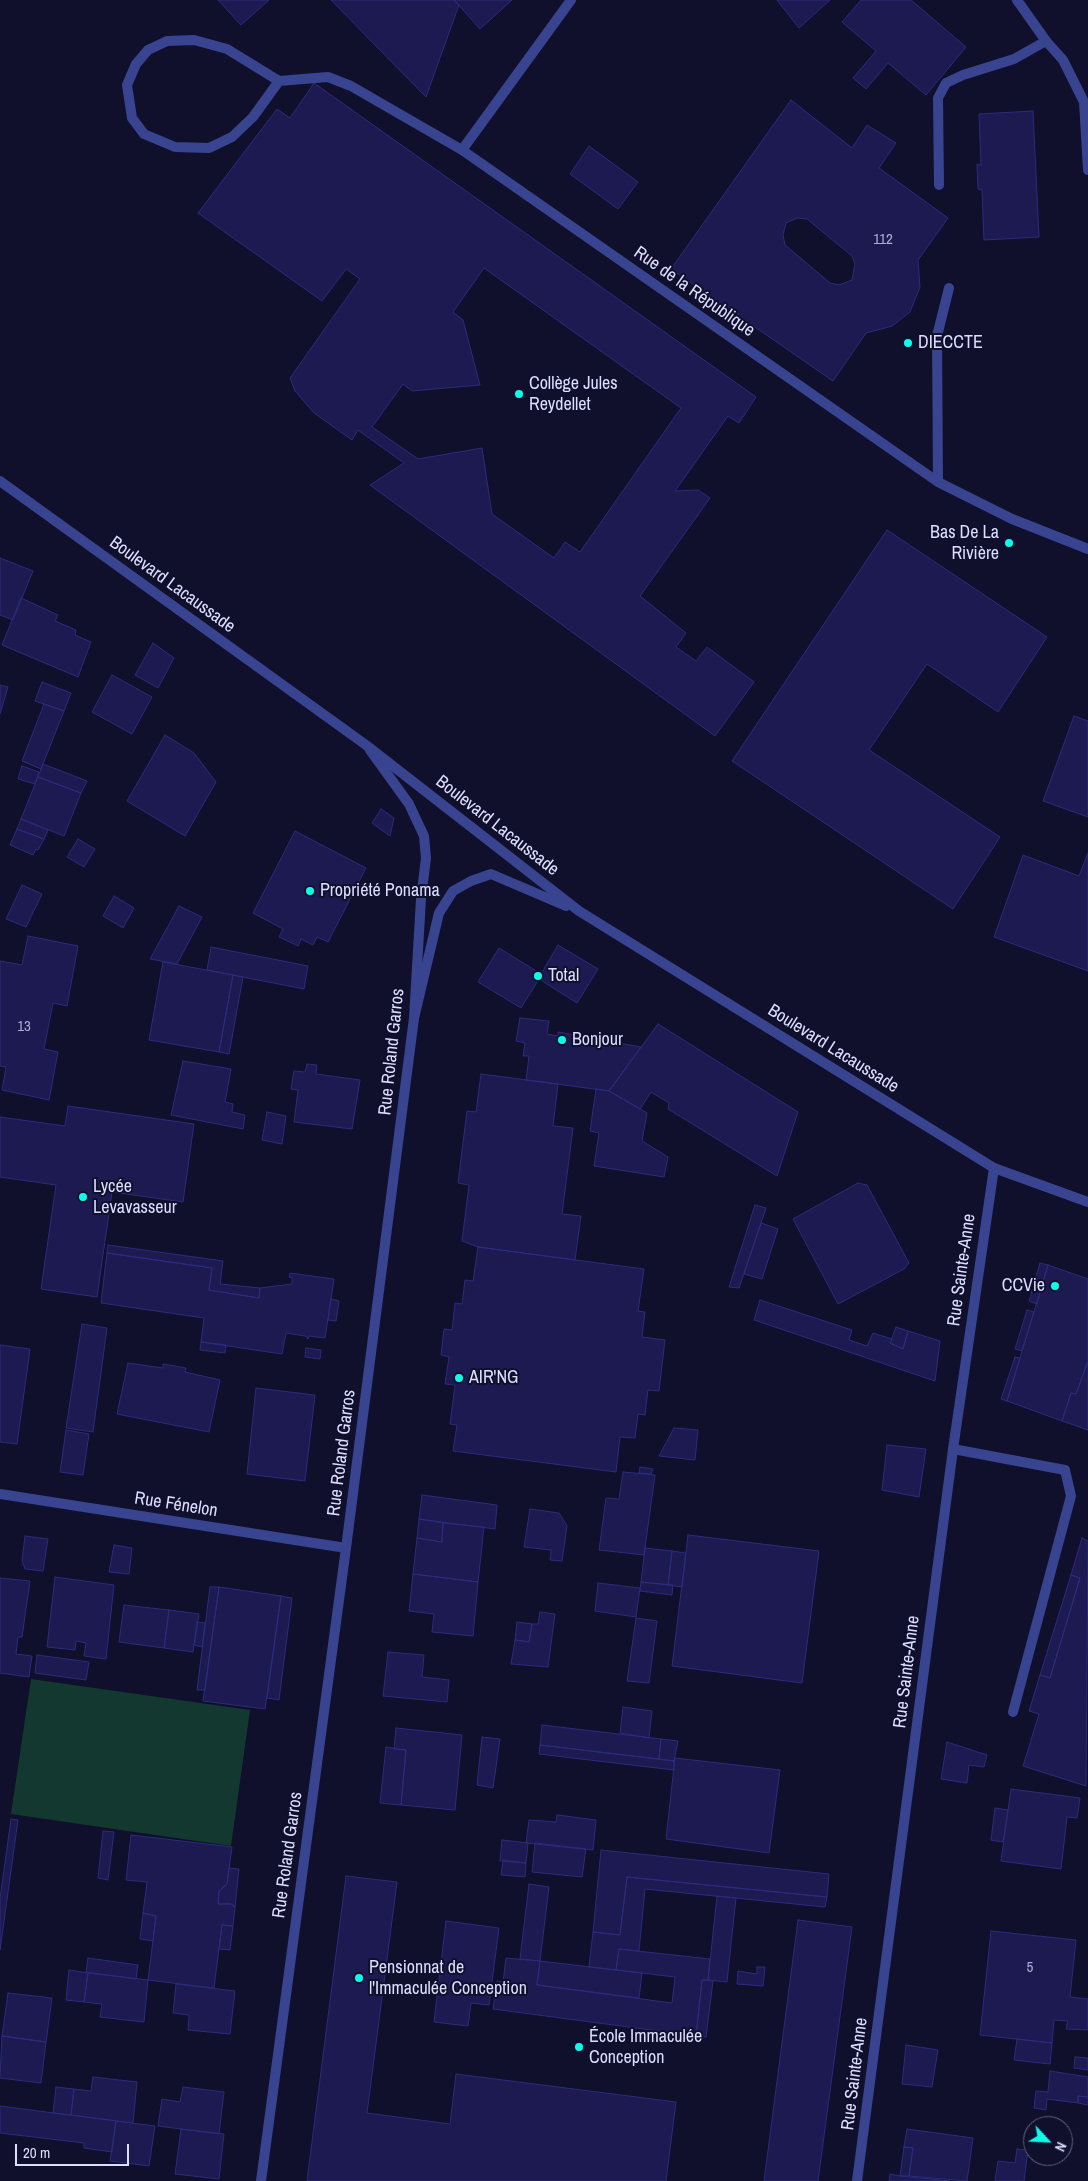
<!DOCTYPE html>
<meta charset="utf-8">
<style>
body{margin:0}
#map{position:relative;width:1088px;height:2181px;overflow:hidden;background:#10102d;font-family:"Archivo Narrow",sans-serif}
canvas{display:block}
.north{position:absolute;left:1023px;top:2116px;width:50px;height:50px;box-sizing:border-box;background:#10102d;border:1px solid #626281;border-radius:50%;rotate:115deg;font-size:14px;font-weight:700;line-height:20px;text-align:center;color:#dcdeff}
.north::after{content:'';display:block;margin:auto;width:18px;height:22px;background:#08ffec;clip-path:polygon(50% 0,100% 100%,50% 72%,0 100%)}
.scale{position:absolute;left:15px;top:2144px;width:114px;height:22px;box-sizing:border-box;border:2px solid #dcdeff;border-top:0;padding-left:6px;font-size:15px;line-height:18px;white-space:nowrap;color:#dcdeff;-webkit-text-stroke:4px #10102d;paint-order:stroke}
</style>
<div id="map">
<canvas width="1088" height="2181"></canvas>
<div class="north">N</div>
<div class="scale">20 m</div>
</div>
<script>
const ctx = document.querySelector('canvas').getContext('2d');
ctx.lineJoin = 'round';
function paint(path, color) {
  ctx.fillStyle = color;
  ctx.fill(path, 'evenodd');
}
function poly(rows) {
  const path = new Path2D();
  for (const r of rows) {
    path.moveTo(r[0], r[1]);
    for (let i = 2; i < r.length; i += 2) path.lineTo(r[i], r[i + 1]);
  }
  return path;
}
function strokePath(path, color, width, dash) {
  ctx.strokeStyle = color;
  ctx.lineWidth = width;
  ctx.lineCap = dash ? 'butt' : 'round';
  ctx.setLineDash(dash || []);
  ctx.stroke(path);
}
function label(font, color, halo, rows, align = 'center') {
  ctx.font = font + ' "Archivo Narrow",sans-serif';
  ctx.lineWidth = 4;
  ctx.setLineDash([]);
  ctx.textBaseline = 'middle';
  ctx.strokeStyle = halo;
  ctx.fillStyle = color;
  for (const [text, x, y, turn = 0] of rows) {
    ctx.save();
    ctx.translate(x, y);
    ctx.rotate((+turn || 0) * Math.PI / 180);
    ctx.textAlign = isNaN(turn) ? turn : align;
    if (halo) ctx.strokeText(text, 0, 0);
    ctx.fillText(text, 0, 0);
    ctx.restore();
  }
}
paint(poly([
 [31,1679,250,1710,231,1846,11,1814]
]), '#123830');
const building = poly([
 [218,0,269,0,241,25,218,0],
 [331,0,454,0,459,5,426,97,331,0],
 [454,0,512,0,480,29,454,0],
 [777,0,830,0,799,28,777,0],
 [861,0,911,0,966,47,926,95,888,63,866,89,853,78,876,51,842,22,861,0],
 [314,83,756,397,739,423,728,416,675,491,698,490,710,498,640,596,686,633,676,647,696,661,707,647,754,682,715,736,370,485,404,463,358,430,352,440,314,413,295,391,290,378,360,279,346,269,322,301,198,213,277,109,290,118,314,83],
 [484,268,681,408,580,552,565,542,554,558,492,514,482,448,418,459,372,427,403,384,412,391,480,385,463,320,453,312,484,268],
 [791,100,852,148,867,125,896,143,879,168,948,218,918,260,920,287,910,312,892,326,866,333,833,381,671,269,791,100],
 [797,218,807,219,852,256,855,264,852,280,839,285,830,283,785,245,783,235,786,223,797,218],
 [1033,111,1039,237,984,240,982,190,978,189,977,164,981,165,979,114,1033,111],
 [589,146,638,182,618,209,570,174,589,146],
 [887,530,1047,637,998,712,927,664,869,750,1000,837,953,909,732,761,887,530],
 [0,558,33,571,13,620,0,615,0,558],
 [21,598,58,615,55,621,76,630,75,635,91,642,78,677,2,645,21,598],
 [153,643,174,658,158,688,135,675,153,643],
 [112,675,152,697,132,734,92,712,112,675],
 [42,682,71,693,64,711,35,701,42,682],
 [0,685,8,687,0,714,0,685],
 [44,704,64,711,41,769,22,761,44,704],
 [1074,716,1088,721,1088,817,1043,801,1074,716],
 [165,735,194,753,216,782,185,836,127,801,165,735],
 [43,764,87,781,81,793,38,777,43,764],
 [22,766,39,772,35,784,18,779,22,766],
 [38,777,81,793,64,836,21,819,38,777],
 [381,809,394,818,390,836,372,823,381,809],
 [21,819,48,830,44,839,17,829,21,819],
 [17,829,44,839,38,850,36,849,33,855,10,845,17,829],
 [295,831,366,868,328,942,317,937,313,945,301,939,298,946,279,937,283,929,253,913,295,831],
 [78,839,95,849,84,867,67,857,78,839],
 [1088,853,1088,971,994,937,1023,855,1079,876,1088,853],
 [22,885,42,894,26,927,6,919,22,885],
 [114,896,134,908,123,928,103,916,114,896],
 [179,906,202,917,177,964,150,959,179,906],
 [28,936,78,946,67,1006,53,1003,44,1049,58,1052,49,1100,2,1090,6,1067,0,1066,0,961,22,965,28,936],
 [558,945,598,969,577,1003,539,979,521,1008,478,982,499,948,541,974,558,945],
 [211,947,308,966,304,989,207,970,211,947],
 [163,962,233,975,219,1052,149,1040,163,962],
 [233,975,243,977,229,1054,219,1052,233,975],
 [520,1018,549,1021,547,1034,558,1036,558,1032,641,1047,609,1091,526,1080,529,1056,523,1056,525,1043,516,1041,520,1018],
 [658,1024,798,1112,777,1176,668,1109,669,1103,651,1092,640,1109,609,1091,658,1024],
 [183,1061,231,1069,225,1102,233,1104,232,1112,245,1115,243,1129,171,1115,183,1061],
 [307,1064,317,1065,316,1074,360,1080,352,1129,294,1122,298,1090,291,1089,294,1071,305,1072,307,1064],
 [481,1074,558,1084,553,1126,573,1128,562,1214,581,1216,575,1260,478,1247,462,1241,469,1185,458,1183,467,1111,476,1112,481,1074],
 [596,1089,609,1091,647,1113,642,1141,668,1157,664,1177,594,1166,599,1133,590,1131,596,1089],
 [68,1106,194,1124,183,1202,112,1192,97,1297,41,1289,56,1185,0,1177,0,1117,65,1126,68,1106],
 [267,1112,286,1116,282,1144,262,1140,267,1112],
 [858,1183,867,1185,909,1263,904,1269,838,1304,793,1219,858,1183],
 [755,1205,766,1208,761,1223,739,1288,729,1287,755,1205],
 [761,1223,778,1229,762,1279,744,1274,761,1223],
 [108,1245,223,1261,220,1284,260,1288,259,1298,209,1290,212,1268,107,1253,108,1245],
 [478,1247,644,1269,638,1311,645,1312,642,1337,665,1340,659,1391,648,1390,645,1415,638,1414,635,1438,620,1437,616,1472,453,1451,457,1425,450,1424,455,1385,445,1384,449,1357,441,1355,444,1329,452,1330,455,1303,462,1304,465,1280,473,1281,478,1247],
 [107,1253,212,1268,209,1290,259,1298,260,1288,292,1284,292,1278,289,1277,290,1273,334,1279,325,1338,309,1336,308,1339,305,1336,286,1333,282,1354,201,1342,204,1318,101,1303,107,1253],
 [1040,1263,1048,1265,1037,1304,1029,1301,1040,1263],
 [1048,1265,1088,1279,1088,1361,1076,1394,1071,1393,1062,1421,1007,1401,1048,1265],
 [331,1299,339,1301,336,1321,328,1320,331,1299],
 [760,1300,852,1330,849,1340,867,1346,873,1333,892,1339,890,1343,903,1349,908,1331,940,1341,935,1381,754,1320,760,1300],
 [1027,1310,1034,1312,1022,1351,1015,1349,1027,1310],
 [82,1324,107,1328,93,1432,66,1428,82,1324],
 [896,1327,908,1331,903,1349,890,1343,896,1327],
 [201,1342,226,1345,225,1353,200,1350,201,1342],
 [0,1345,30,1349,17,1444,0,1442,0,1345],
 [306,1348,321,1350,320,1359,305,1357,306,1348],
 [1015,1357,1020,1358,1007,1401,1001,1399,1015,1357],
 [1088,1361,1088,1430,1062,1421,1071,1393,1076,1394,1088,1361],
 [128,1363,163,1368,163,1364,186,1368,185,1372,220,1380,209,1432,117,1414,128,1363],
 [256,1388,315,1395,305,1481,247,1474,256,1388],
 [674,1428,698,1430,695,1460,659,1456,674,1428],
 [66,1430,89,1434,83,1475,60,1472,66,1430],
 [887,1445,926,1449,919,1497,882,1490,887,1445],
 [640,1467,653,1469,651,1474,639,1473,640,1467],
 [623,1472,655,1475,644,1555,599,1550,606,1498,619,1499,623,1472],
 [422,1495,497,1505,495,1529,419,1519,422,1495],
 [530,1509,559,1513,567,1526,562,1561,550,1560,551,1550,524,1547,530,1509],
 [419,1519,443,1523,442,1542,417,1538,419,1519],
 [443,1523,484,1527,478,1582,413,1574,417,1538,442,1542,443,1523],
 [688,1535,819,1551,802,1683,672,1666,688,1535],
 [25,1536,48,1539,43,1571,25,1569,22,1561,25,1536],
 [1082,1538,1088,1541,1086,1786,1023,1766,1039,1714,1029,1711,1040,1675,1050,1678,1080,1578,1071,1575,1082,1538],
 [114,1545,132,1548,129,1574,109,1572,114,1545],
 [645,1548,672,1551,668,1585,641,1582,645,1548],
 [672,1551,686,1553,682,1587,668,1585,672,1551],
 [413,1574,478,1582,473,1636,432,1632,434,1614,409,1611,413,1574],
 [1071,1575,1080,1578,1050,1678,1040,1675,1071,1575],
 [55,1577,114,1585,106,1659,84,1656,86,1643,76,1641,75,1650,47,1647,55,1577],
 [0,1578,30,1581,22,1637,18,1637,16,1654,32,1656,29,1677,0,1673,0,1578],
 [641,1582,673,1585,672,1595,640,1591,641,1582],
 [598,1583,640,1588,636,1617,595,1611,598,1583],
 [210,1587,219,1587,205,1690,197,1690,210,1587],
 [219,1587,281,1596,265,1709,203,1701,219,1587],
 [281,1596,292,1598,279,1700,267,1698,281,1596],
 [124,1605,169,1610,164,1648,119,1642,124,1605],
 [169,1610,199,1614,193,1652,164,1648,169,1610],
 [540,1612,555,1614,548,1667,511,1664,515,1640,529,1642,532,1624,538,1624,540,1612],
 [636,1618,657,1621,649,1683,627,1681,636,1618],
 [197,1622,205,1623,202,1647,194,1645,197,1622],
 [517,1622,532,1624,529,1642,515,1640,517,1622],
 [388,1652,424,1655,422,1677,449,1680,447,1702,383,1696,388,1652],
 [37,1655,89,1662,86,1680,35,1673,37,1655],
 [623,1707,652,1711,649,1738,620,1733,623,1707],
 [542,1725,661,1739,659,1759,540,1745,542,1725],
 [396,1728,462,1735,455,1810,401,1805,406,1750,394,1749,396,1728],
 [482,1737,500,1739,493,1788,477,1785,482,1737],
 [661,1739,678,1741,674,1761,659,1759,661,1739],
 [947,1742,987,1755,984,1767,969,1765,967,1783,941,1779,947,1742],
 [540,1745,674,1761,674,1770,539,1754,540,1745],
 [386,1747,406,1750,401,1805,380,1803,386,1747],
 [675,1758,780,1770,769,1853,666,1839,675,1758],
 [1011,1789,1080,1798,1077,1818,1067,1817,1061,1869,1001,1861,1011,1789],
 [995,1808,1008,1810,1003,1842,991,1840,995,1808],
 [557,1815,596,1820,593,1850,526,1843,529,1820,556,1822,557,1815],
 [11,1819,18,1820,0,1950,0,1899,11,1819],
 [103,1831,114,1832,108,1880,98,1878,103,1831],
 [131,1835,232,1847,227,1884,219,1891,218,1904,231,1904,235,1907,233,1926,222,1925,214,1988,148,1980,156,1916,143,1913,147,1882,126,1880,131,1835],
 [502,1840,528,1843,526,1863,500,1861,502,1840],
 [535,1843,586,1849,582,1877,532,1872,535,1843],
 [601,1850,829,1874,827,1897,627,1877,620,1935,593,1932,601,1850],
 [503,1860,526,1863,525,1877,501,1875,503,1860],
 [229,1868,239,1869,235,1907,231,1904,218,1904,219,1891,227,1884,229,1868],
 [346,1876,397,1882,367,2113,450,2124,456,2074,676,2102,666,2181,307,2181,346,1876],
 [627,1877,827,1897,825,1907,645,1889,639,1951,619,1949,616,1970,589,1967,593,1932,620,1935,627,1877],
 [529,1884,549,1887,540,1961,520,1959,529,1884],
 [717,1896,736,1898,727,1982,708,1980,717,1896],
 [143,1913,156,1916,153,1941,140,1939,143,1913],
 [798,1920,852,1927,818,2181,764,2181,798,1920],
 [446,1921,499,1928,489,2005,471,2003,468,2026,434,2022,446,1921],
 [222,1925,233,1926,230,1950,219,1949,222,1925],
 [991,1931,1076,1940,1070,1997,1088,1999,1088,2030,1066,2029,1068,2021,1054,2020,1052,2043,980,2035,991,1931],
 [619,1949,710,1959,708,1980,702,1980,696,2036,493,2009,497,1981,503,1982,506,1958,540,1961,537,1985,672,2003,675,1977,616,1970,619,1949],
 [88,1958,138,1965,136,1979,86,1972,88,1958],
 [540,1961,642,1973,639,1998,537,1985,540,1961],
 [757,1967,765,1967,763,1986,737,1984,738,1971,757,1974,757,1967],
 [69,1970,88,1973,84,2002,66,2000,69,1970],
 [88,1973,148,1980,144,2022,100,2017,102,2004,84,2002,88,1973],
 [702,1980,713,1981,706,2037,696,2036,702,1980],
 [176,1984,235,1991,230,2034,188,2030,189,2015,173,2013,176,1984],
 [8,1993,52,1998,46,2042,2,2036,8,1993],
 [2,2036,46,2042,41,2083,0,2078,2,2036],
 [1017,2039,1052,2043,1050,2064,1014,2060,1017,2039],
 [906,2045,938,2050,932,2087,902,2084,906,2045],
 [1075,2057,1088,2058,1088,2070,1074,2068,1075,2057],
 [1050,2071,1088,2077,1088,2097,1078,2096,1078,2103,1047,2099,1046,2110,1034,2108,1036,2091,1048,2092,1050,2071],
 [93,2077,137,2082,133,2123,71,2115,74,2089,91,2091,93,2077],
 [56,2087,74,2089,71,2115,53,2113,56,2087],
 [183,2087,224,2092,219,2134,158,2126,162,2099,180,2102,183,2087],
 [1078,2096,1088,2097,1088,2105,1078,2103,1078,2096],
 [0,2106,116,2121,112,2152,84,2148,84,2143,0,2133,0,2106],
 [116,2121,155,2126,149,2166,110,2161,116,2121],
 [181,2129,224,2134,219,2179,175,2174,181,2129],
 [907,2129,973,2138,967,2181,909,2176,913,2148,904,2147,907,2129],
 [904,2147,913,2148,909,2176,900,2176,904,2147],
 [1017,2149,1028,2150,1024,2181,995,2181,998,2161,1015,2163,1017,2149],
 [890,2174,900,2176,950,2181,889,2181,890,2174]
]);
paint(building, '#1c1a50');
strokePath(building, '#2c2b7d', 1);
strokePath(poly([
 [462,150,571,0],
 [939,185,938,98,946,83,963,75,1014,59,1046,41],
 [938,482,937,336,949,288],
 [953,1449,1065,1470,1071,1496,1013,1712]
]), '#38448f', 10);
strokePath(poly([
 [1017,0,1046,41,1063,60,1084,102,1088,170],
 [279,81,253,117,232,137,209,148,175,147,144,134,132,118,127,85,136,64,148,50,167,41,194,40,227,49,279,81,328,77,351,86,462,150,938,482,1012,519,1088,549],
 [0,1494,346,1548],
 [261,2181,346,1548,414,1018,421,899,426,858,424,836,409,804,370,750],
 [857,2181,953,1449,994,1168]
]), '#38448f', 10);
strokePath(poly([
 [0,481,366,745,579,911,994,1168,1088,1202],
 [414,1018,439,913,453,891,471,881,491,874,566,906]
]), '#38448f', 10);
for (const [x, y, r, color] of [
 [908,343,5,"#08ffec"],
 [519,394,5,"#08ffec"],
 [1009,543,5,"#08ffec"],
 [310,891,5,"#08ffec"],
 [538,976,5,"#08ffec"],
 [562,1040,5,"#08ffec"],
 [83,1197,5,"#08ffec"],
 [1055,1286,5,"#08ffec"],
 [459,1378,5,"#08ffec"],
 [359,1978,5,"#08ffec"],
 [579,2047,5,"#08ffec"]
]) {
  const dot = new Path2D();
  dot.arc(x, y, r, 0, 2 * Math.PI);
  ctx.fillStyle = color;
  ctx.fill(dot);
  strokePath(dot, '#10102d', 2);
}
label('15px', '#acadd3', null, [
 ["112",883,240],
 ["13",24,1027],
 ["5",1030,1968]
]);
label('18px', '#dcdeff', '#10102d', [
 ["Rue de la République",694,292,35],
 ["Boulevard Lacaussade",172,585,36],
 ["Boulevard Lacaussade",497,826,38],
 ["Boulevard Lacaussade",833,1049,32],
 ["Rue Roland Garros",392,1052,-84],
 ["Rue Sainte-Anne",962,1270,-82],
 ["Rue Roland Garros",342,1453,-83],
 ["Rue Fénelon",176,1505,9],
 ["Rue Sainte-Anne",907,1672,-83],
 ["Rue Roland Garros",288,1855,-82],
 ["Rue Sainte-Anne",855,2074,-83]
]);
label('18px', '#dcdeff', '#10102d', [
 ["DIECCTE",918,343],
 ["Collège Jules",529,384],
 ["Reydellet",529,405],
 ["Bas De La",999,533,"right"],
 ["Rivière",999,554,"right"],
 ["Propriété Ponama",320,891],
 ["Total",548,976],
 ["Bonjour",572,1040],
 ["Lycée",93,1187],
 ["Levavasseur",93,1208],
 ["CCVie",1045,1286,"right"],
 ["AIR'NG",469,1378],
 ["Pensionnat de",369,1968],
 ["l'Immaculée Conception",369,1989],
 ["École Immaculée",589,2037],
 ["Conception",589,2058]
], 'left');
</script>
